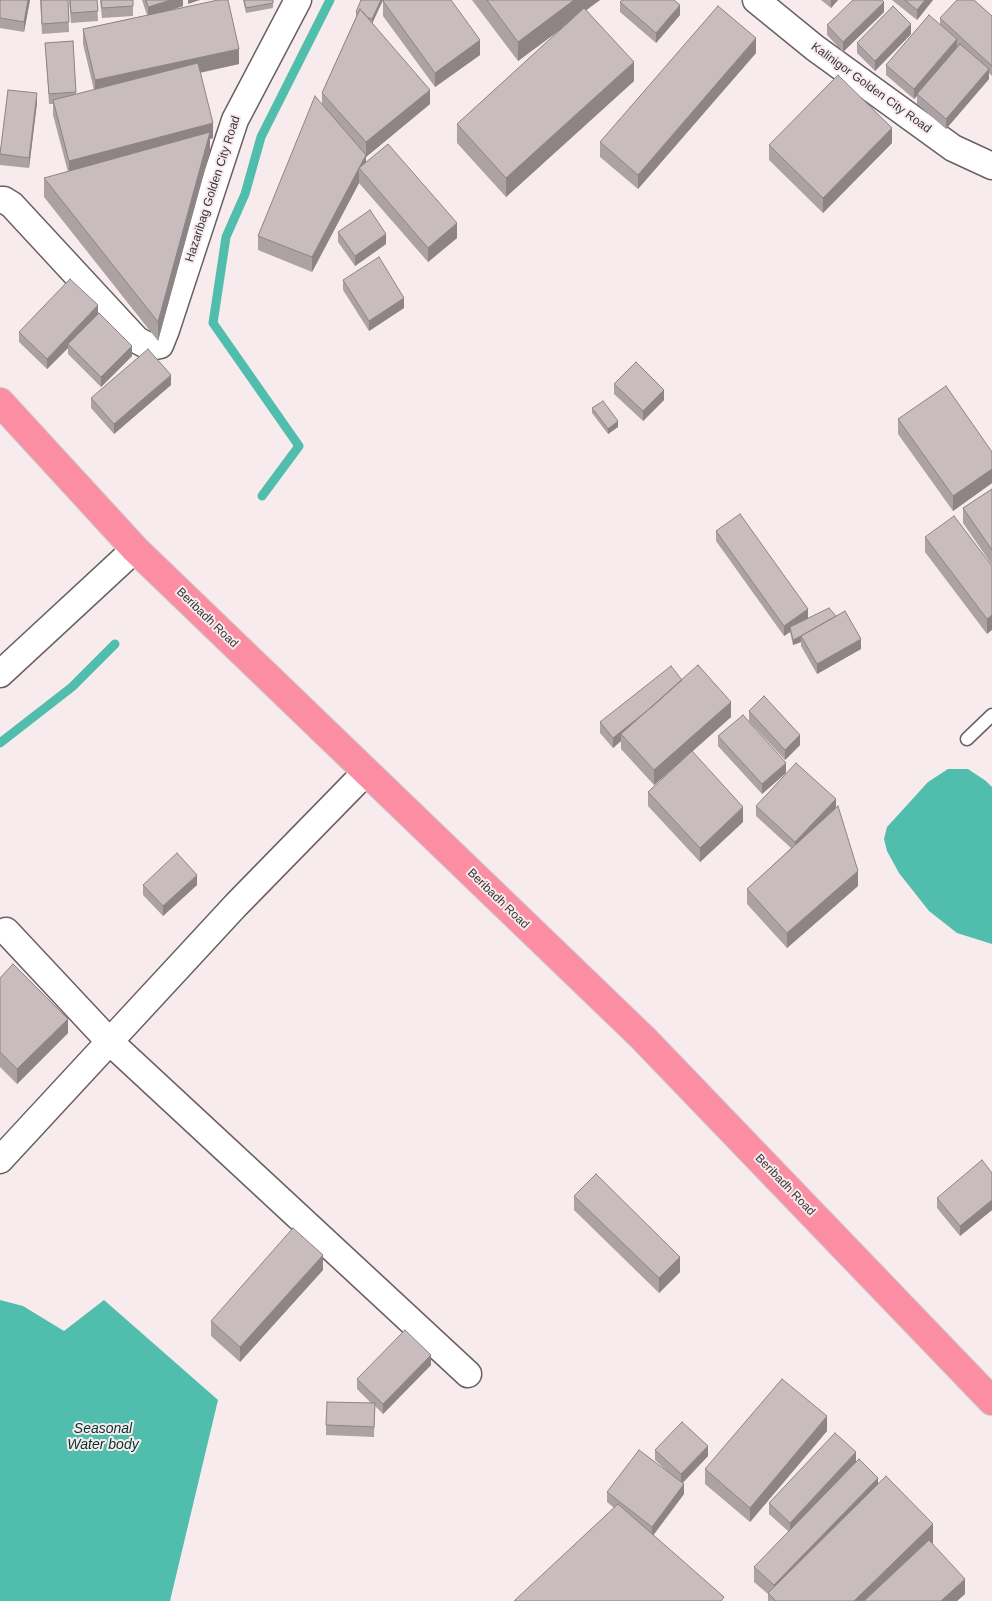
<!DOCTYPE html>
<style>
body{margin:0}
canvas{display:block;background:#f7ebed}
</style>
<canvas width="992" height="1601"></canvas>
<script>
const ctx = document.querySelector('canvas').getContext('2d');
ctx.lineJoin = 'round';
function paint(path, color) {
  ctx.fillStyle = color;
  ctx.fill(path, 'evenodd');
}
function poly(rows) {
  const path = new Path2D();
  for (const r of rows) {
    path.moveTo(r[0], r[1]);
    for (let i = 2; i < r.length; i += 2) path.lineTo(r[i], r[i + 1]);
  }
  return path;
}
function strokePath(path, color, width, dash) {
  ctx.strokeStyle = color;
  ctx.lineWidth = width;
  ctx.lineCap = dash ? 'butt' : 'round';
  ctx.setLineDash(dash || []);
  ctx.stroke(path);
}
function label(font, color, halo, rows, align = 'center') {
  ctx.font = font + ' Arial,sans-serif';
  ctx.lineWidth = 4;
  ctx.setLineDash([]);
  ctx.textBaseline = 'middle';
  ctx.strokeStyle = halo;
  ctx.fillStyle = color;
  for (const [text, x, y, turn = 0] of rows) {
    ctx.save();
    ctx.translate(x, y);
    ctx.rotate((+turn || 0) * Math.PI / 180);
    ctx.textAlign = isNaN(turn) ? turn : align;
    if (halo) ctx.strokeText(text, 0, 0);
    ctx.fillText(text, 0, 0);
    ctx.restore();
  }
}
paint(poly([
 [948,769,968,769,986,781,992,787,992,944,957,933,929,911,899,873,887,851,884,839,887,827,928,782],
 [0,1300,23,1306,64,1331,104,1300,218,1400,170,1601,0,1601]
]), '#50bdad');
strokePath(poly([
 [262,496,299,446,213,323,226,237,245,194,261,137,330,0],
 [0,743,72,687,115,644]
]), '#50bdad', 9);
const lane = poly([
 [967,739,992,715]
]);
const street = poly([
 [756,0,815,48,953,148,992,166],
 [0,200,4,200,12,205,137,340,150,347,160,345,166,330,235,120,298,0],
 [0,674,135,549],
 [6,931,109,1041,468,1374],
 [0,1160,236,905,366,772]
]);
const highway = poly([
 [0,402,135,549,643,1038,992,1401]
]);
strokePath(lane, '#6a6062', 15);
strokePath(street, '#6a6062', 29);
strokePath(highway, '#cccacb', 30);
strokePath(lane, '#fff', 12);
strokePath(street, '#fff', 26);
strokePath(highway, '#fb8ea2', 28);
paint(poly([
 [0,0,30,0,24,32,0,28],
 [40,0,68,0,69,32,42,34],
 [69,0,97,0,98,21,71,23],
 [100,0,133,0,133,16,102,18],
 [142,0,183,0,183,6,169,11,239,64,200,73,213,138,210,139,210,151,158,341,44,197,44,178,68,172,53,115,53,104,49,104,45,43,73,41,76,94,94,90,83,44,83,29,147,15],
 [243,0,273,0,273,8,246,13],
 [383,0,372,23,430,104,366,157,366,162,457,238,428,262,359,183,312,272,258,250,258,236,322,103,322,93,356,17,356,12],
 [472,0,600,0,586,10,634,81,506,197,457,143,457,124,560,30,518,61],
 [821,0,838,0,831,8],
 [892,0,933,0,917,20],
 [383,1,480,55,435,87,383,16],
 [620,2,680,15,656,43,620,12],
 [884,12,843,52,827,35,827,25],
 [992,16,992,76,989,73,989,79,946,129,917,104,917,96,914,99,886,75,886,65,940,24,940,18],
 [911,34,875,71,857,53,857,43],
 [756,53,638,189,600,157,600,142],
 [37,103,29,168,0,165,0,154],
 [892,143,823,213,769,160,769,145],
 [338,232,386,244,355,266,338,242],
 [343,280,404,308,369,331,343,290],
 [98,314,132,356,101,387,68,354,68,348,47,369,19,342,19,332],
 [614,384,664,400,643,421,614,394],
 [171,385,114,434,91,408,91,398],
 [592,408,618,427,608,434,592,413],
 [898,419,992,452,992,483,953,511,898,434],
 [992,489,992,565,963,523,963,508],
 [716,531,808,618,861,649,817,674,801,646,801,642,793,645,790,632,784,636,716,541],
 [925,537,992,566,987,634,925,552],
 [682,680,731,717,692,752,743,822,700,862,648,806,648,792,678,764,654,785,621,749,621,741,613,748,600,733,600,722],
 [749,711,800,745,785,760,749,721],
 [718,736,786,773,762,794,718,746],
 [756,806,836,808,858,886,787,948,747,904,747,889,791,848,756,816],
 [143,885,197,885,163,916,143,895],
 [0,978,68,1033,17,1084,0,1067],
 [992,1173,992,1210,960,1236,937,1208,937,1198],
 [574,1196,680,1272,659,1293,574,1210],
 [323,1270,240,1362,211,1336,211,1321],
 [431,1365,383,1414,375,1406,374,1437,326,1435,326,1425,371,1403,357,1389,357,1379],
 [827,1431,750,1522,705,1484,705,1469],
 [655,1450,708,1456,683,1483,684,1494,653,1535,724,1601,607,1502,607,1492,667,1471,655,1460],
 [856,1462,840,1479,878,1484,933,1543,932,1544,965,1594,957,1601,768,1601,768,1594,754,1582,754,1567,789,1532,769,1514,769,1503]
]), '#aca2a3');
paint(poly([
 [28,0,30,0,24,32,24,22],
 [171,0,183,0,183,6,148,17,148,7],
 [188,0,200,0,188,4],
 [381,0,383,0,372,24,372,19],
 [574,0,600,0,518,61,518,42],
 [831,0,838,0,831,8],
 [925,0,933,0,917,20,917,10],
 [884,2,884,12,843,52,843,42],
 [680,5,680,15,656,43,656,33],
 [911,24,911,34,875,71,875,61],
 [756,38,756,53,638,189,638,175],
 [957,39,957,49,917,94,917,96,914,99,914,89],
 [480,40,480,55,435,87,435,73],
 [239,49,239,64,95,95,95,80],
 [634,62,634,81,506,197,506,178],
 [989,69,989,79,946,129,946,119],
 [430,90,430,104,366,157,366,170,359,168,366,155,366,142],
 [37,93,37,103,29,168,29,158],
 [213,123,213,138,210,139,210,151,158,341,158,322,69,176,69,161],
 [892,128,892,143,823,213,823,198],
 [359,168,359,183,312,272,312,257],
 [457,223,457,238,428,262,428,248],
 [386,234,386,244,355,266,355,256],
 [404,298,404,308,369,331,369,321],
 [98,305,98,316,68,344,68,348,47,369,47,359],
 [132,346,132,356,101,387,101,377],
 [171,375,171,385,114,434,114,424],
 [664,390,664,400,643,421,643,411],
 [618,421,618,427,608,434,608,429],
 [992,469,992,483,953,511,953,496],
 [808,609,808,619,790,627,790,632,784,636,784,626],
 [992,615,992,630,987,634,987,619],
 [801,636,801,642,793,645,793,640],
 [861,639,861,649,817,674,817,664],
 [683,681,621,734,621,741,613,748,613,738],
 [731,702,731,717,654,785,654,770],
 [800,735,800,745,785,760,785,750],
 [786,763,786,773,762,794,762,784],
 [836,799,836,809,795,852,795,842],
 [743,807,743,822,700,862,700,848],
 [858,871,858,886,787,948,787,933],
 [197,875,197,885,163,916,163,906],
 [68,1019,68,1033,17,1084,17,1069],
 [992,1200,992,1210,960,1236,960,1226],
 [323,1255,323,1270,240,1362,240,1347],
 [680,1257,680,1272,659,1293,659,1278],
 [431,1355,431,1365,383,1414,383,1404],
 [827,1416,827,1431,750,1522,750,1508],
 [708,1446,708,1456,681,1484,681,1474],
 [856,1452,856,1462,790,1533,790,1523],
 [878,1478,878,1492,774,1598,774,1585],
 [684,1484,684,1494,652,1537,652,1527],
 [933,1524,933,1543,874,1601,854,1601],
 [965,1579,965,1594,957,1601,941,1601]
]), '#8c8485');
const building = poly([
 [0,0,28,0,24,22,0,18,0,0],
 [41,0,68,0,69,22,42,24,41,0],
 [70,0,97,0,98,11,71,13,70,0],
 [101,0,133,0,133,6,102,8,101,0],
 [146,0,171,0,148,7,146,0],
 [218,0,228,0,239,49,95,80,83,29,218,0],
 [244,0,273,0,273,3,246,8,244,0],
 [361,0,381,0,372,19,367,17,360,9,358,13,356,12,361,0],
 [384,0,451,0,480,40,435,73,383,1,384,0],
 [487,0,574,0,518,42,487,0],
 [622,0,674,0,680,5,656,33,620,2,622,0],
 [853,0,882,0,884,2,843,42,827,25,853,0],
 [905,0,925,0,917,10,905,0],
 [957,0,974,0,992,16,992,66,940,18,957,0],
 [718,6,756,38,638,175,600,142,718,6],
 [893,6,911,24,875,61,857,43,893,6],
 [584,8,634,62,506,178,457,124,584,8],
 [360,9,430,90,366,142,322,93,360,9],
 [929,15,957,39,914,89,886,65,929,15],
 [73,41,76,92,49,94,45,43,73,41],
 [960,44,989,69,946,119,917,94,960,44],
 [198,63,213,123,69,161,53,100,198,63],
 [838,75,892,128,823,198,769,145,838,75],
 [8,90,37,93,29,158,0,154,8,90],
 [315,96,366,155,359,168,388,144,457,223,428,248,359,168,312,257,258,236,315,96],
 [210,132,158,322,44,178,210,132],
 [370,210,386,234,355,256,338,232,370,210],
 [379,257,404,298,369,321,343,280,379,257],
 [70,279,98,305,47,359,19,332,70,279],
 [99,313,132,346,101,377,68,344,99,313],
 [148,349,171,375,114,424,91,398,148,349],
 [636,362,664,390,643,411,614,384,636,362],
 [946,386,992,452,992,469,953,496,898,419,946,386],
 [603,401,618,421,608,429,592,408,603,401],
 [992,489,992,550,963,508,992,489],
 [740,514,808,609,784,626,716,531,740,514],
 [954,516,992,566,992,615,987,619,925,537,954,516],
 [829,608,836,616,801,636,793,640,790,627,829,608],
 [845,611,861,639,817,664,801,636,845,611],
 [698,665,731,702,654,770,621,734,698,665],
 [671,666,682,680,653,706,613,738,600,722,671,666],
 [764,696,800,735,785,750,749,711,764,696],
 [743,715,786,763,762,784,718,736,743,715],
 [692,751,743,807,700,848,648,792,692,751],
 [796,763,836,799,795,842,756,806,796,763],
 [838,806,858,871,787,933,747,889,838,806],
 [177,853,197,875,163,906,143,885,177,853],
 [13,964,68,1019,17,1069,0,1052,0,978,13,964],
 [982,1160,992,1173,992,1200,960,1226,937,1198,982,1160],
 [596,1174,680,1257,659,1278,574,1196,596,1174],
 [293,1228,323,1255,240,1347,211,1321,293,1228],
 [405,1330,431,1355,383,1404,357,1379,405,1330],
 [782,1379,827,1416,750,1508,705,1469,782,1379],
 [327,1402,375,1403,374,1427,326,1425,327,1402],
 [682,1422,708,1446,681,1474,655,1450,682,1422],
 [835,1433,856,1452,790,1523,769,1503,835,1433],
 [639,1450,684,1484,652,1527,607,1492,639,1450],
 [859,1459,878,1478,774,1585,754,1567,859,1459],
 [886,1476,933,1524,854,1601,776,1601,768,1593,886,1476],
 [618,1504,724,1597,721,1601,514,1601,618,1504],
 [929,1540,965,1579,941,1601,864,1601,929,1540]
]);
paint(building, '#c8bcbe');
strokePath(building, '#8c8485', 1);
label('12px', '#3a3536', '#f7ebed', [
 ["Kalinigor Golden City Road",871,88,36],
 ["Hazaribag Golden City Road",213,189,-72],
 ["Beribadh Road",207,618,44],
 ["Beribadh Road",498,899,44],
 ["Beribadh Road",785,1185,46]
]);
label('italic 14px', '#00352f', '#f7ebed', [
 ["Seasonal",103,1429],
 ["Water body",103,1445]
]);
</script>
